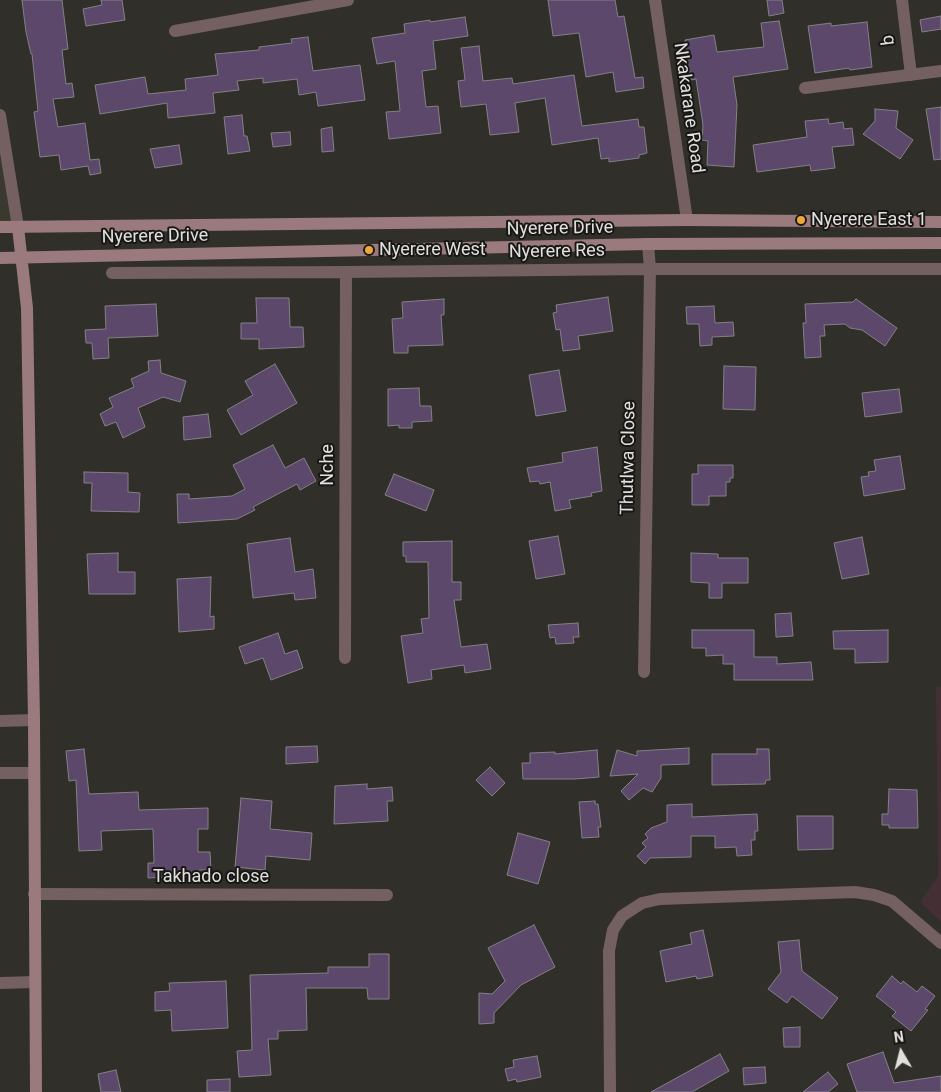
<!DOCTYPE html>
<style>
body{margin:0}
#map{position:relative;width:941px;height:1092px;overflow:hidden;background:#302f2a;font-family:Roboto,sans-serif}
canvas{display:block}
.north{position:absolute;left:876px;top:1027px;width:50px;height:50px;-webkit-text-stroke:4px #181715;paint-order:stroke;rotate:352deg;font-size:14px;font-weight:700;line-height:20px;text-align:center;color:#e0e0dd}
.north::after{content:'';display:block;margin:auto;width:18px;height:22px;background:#e0e0dd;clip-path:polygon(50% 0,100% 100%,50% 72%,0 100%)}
</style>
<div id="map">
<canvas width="941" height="1092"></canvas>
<div class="north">N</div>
</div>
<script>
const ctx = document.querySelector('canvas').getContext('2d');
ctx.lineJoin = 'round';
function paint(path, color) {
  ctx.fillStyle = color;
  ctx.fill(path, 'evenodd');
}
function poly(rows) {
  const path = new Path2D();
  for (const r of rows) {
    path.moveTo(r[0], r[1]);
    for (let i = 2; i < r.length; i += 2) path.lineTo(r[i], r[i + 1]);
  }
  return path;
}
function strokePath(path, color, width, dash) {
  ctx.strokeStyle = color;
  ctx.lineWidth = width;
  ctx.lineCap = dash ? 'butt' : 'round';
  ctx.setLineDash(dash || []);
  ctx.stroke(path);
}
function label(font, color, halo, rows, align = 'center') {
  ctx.font = font + ' Roboto,sans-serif';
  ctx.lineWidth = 4;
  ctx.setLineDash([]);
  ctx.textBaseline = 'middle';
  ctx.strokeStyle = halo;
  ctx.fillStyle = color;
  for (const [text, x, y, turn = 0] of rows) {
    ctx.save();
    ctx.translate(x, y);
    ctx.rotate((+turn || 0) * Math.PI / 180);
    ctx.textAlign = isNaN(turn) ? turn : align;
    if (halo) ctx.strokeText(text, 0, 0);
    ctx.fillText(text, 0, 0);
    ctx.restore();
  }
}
paint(poly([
 [0,103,14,230,0,230]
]), '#3b382d');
paint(poly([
 [936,687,941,687,941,922,920,902,938,876]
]), '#443034');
const building = poly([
 [22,0,62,0,68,49,62,50,66,84,72,83,74,97,53,99,58,127,85,123,90,160,99,159,101,173,90,175,88,166,61,170,59,155,40,157,34,112,38,111,32,54,31,54,26,32,22,0],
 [101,0,122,0,125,20,86,26,83,9,102,5,101,0],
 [548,0,615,0,618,17,624,16,635,78,643,77,644,88,616,92,613,72,586,77,579,33,553,36,548,0],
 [767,0,782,0,784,13,769,16,767,0],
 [941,16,941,29,922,32,920,20,941,16],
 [465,17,468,36,433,41,436,69,422,71,426,107,438,106,441,133,389,139,386,112,400,111,395,61,377,64,372,38,405,33,404,24,430,20,430,22,465,17],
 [779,21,788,69,733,77,737,105,734,167,707,165,708,141,702,140,703,125,696,79,691,80,685,40,714,35,717,52,764,47,761,23,779,21],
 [867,22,872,67,850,70,849,68,815,73,808,26,831,23,831,26,867,22],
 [308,37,313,71,360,65,365,100,318,106,316,92,299,95,297,79,263,83,263,78,237,81,239,90,213,93,215,113,168,118,167,103,100,114,95,85,145,77,148,94,186,90,185,79,218,75,215,54,259,50,259,47,292,43,291,39,308,37],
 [479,46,483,81,512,78,513,84,574,75,582,126,638,119,639,127,644,127,647,153,639,155,639,158,609,162,609,158,601,159,598,138,552,145,545,98,515,103,519,132,490,135,486,104,461,107,458,81,465,80,461,48,479,46],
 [941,107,941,159,934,160,926,109,941,107],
 [875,109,898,111,896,128,913,140,900,159,863,134,875,121,875,109],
 [242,115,244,136,247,136,250,151,228,154,224,117,242,115],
 [828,119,829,124,843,122,844,129,852,128,854,145,832,147,835,168,811,171,810,165,757,172,753,145,807,137,805,121,828,119],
 [332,127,334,151,322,152,321,129,332,127],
 [290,132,291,145,273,147,271,133,290,132],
 [179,145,182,164,155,168,150,149,179,145],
 [608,297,613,331,578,336,580,349,563,351,560,329,556,330,553,313,557,312,556,305,608,297],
 [256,298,289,298,290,327,303,327,304,347,259,349,259,339,241,339,241,323,257,323,256,298],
 [444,299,444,315,441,315,443,345,408,346,408,353,394,353,392,319,403,318,402,302,444,299],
 [856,299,897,328,885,346,862,330,850,328,845,324,824,325,825,336,820,336,821,357,805,358,803,323,806,323,805,304,853,302,856,299],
 [156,304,158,336,108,338,109,358,93,359,92,343,86,343,85,330,106,329,105,306,156,304],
 [714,306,715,323,733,322,734,336,712,337,712,345,700,346,699,324,687,324,686,307,714,306],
 [160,360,161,373,186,381,180,402,163,397,138,408,145,427,123,438,116,422,105,426,100,414,113,407,109,398,134,387,131,379,149,371,148,361,160,360],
 [275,364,297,403,241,435,227,410,253,395,245,381,275,364],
 [724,366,756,367,755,410,723,409,724,366],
 [559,370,566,411,536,416,529,375,559,370],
 [419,388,420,406,431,406,432,421,412,422,412,428,399,428,399,425,388,426,388,389,419,388],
 [899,389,902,412,865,417,862,393,899,389],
 [208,414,211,437,184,440,183,417,208,414],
 [273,445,285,468,304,458,316,481,300,490,297,484,253,507,255,510,237,519,178,523,177,494,189,494,189,499,232,496,245,489,233,465,273,445],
 [597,447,602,491,591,493,592,496,569,500,571,508,555,511,550,482,540,484,539,481,530,482,527,468,563,462,562,453,597,447],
 [900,456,905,489,864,496,861,477,869,476,868,472,876,471,874,460,900,456],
 [698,465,733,465,733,478,730,478,730,482,726,482,726,496,709,496,709,505,692,505,692,474,698,474,698,465],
 [84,472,128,473,128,492,140,493,139,512,91,511,92,483,84,483,84,472],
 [394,474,434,490,426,511,385,495,394,474],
 [558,536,565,574,536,579,529,541,558,536],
 [862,537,869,574,842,579,834,543,862,537],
 [290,538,295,572,313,569,316,598,295,600,294,593,253,598,247,544,290,538],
 [452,541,452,582,461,582,461,600,454,600,461,647,487,644,491,669,465,673,464,665,431,670,432,679,408,683,401,636,423,633,421,619,429,618,428,562,406,562,406,556,403,556,403,542,452,541],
 [118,553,118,572,135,572,135,594,89,594,87,554,118,553],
 [691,553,718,554,718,558,748,558,748,583,722,583,722,598,709,598,709,583,691,582,691,553],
 [211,577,210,617,214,616,214,629,179,632,177,579,211,577],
 [791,613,793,636,776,637,775,614,791,613],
 [578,623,579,637,573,637,574,643,556,644,555,637,550,638,548,625,578,623],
 [692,630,754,630,754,657,777,657,777,664,811,662,813,680,734,680,734,664,723,664,723,655,706,656,706,648,692,648,692,630],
 [888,630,888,662,855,663,855,649,834,649,833,631,888,630],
 [278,633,285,654,297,650,303,668,271,680,263,658,245,664,239,647,278,633],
 [317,746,318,762,286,764,286,747,317,746],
 [689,748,689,764,661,765,661,778,652,792,643,788,629,800,621,791,638,774,610,776,617,750,637,756,637,751,689,748],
 [84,749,89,794,138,792,139,810,208,808,208,829,198,829,198,852,210,852,211,870,199,870,199,873,166,874,167,877,148,878,148,863,154,863,153,829,101,831,102,850,79,851,76,780,69,781,66,751,84,749],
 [757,749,769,749,770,780,766,780,765,784,712,785,712,754,757,754,757,749],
 [597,750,599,777,575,779,523,779,522,763,530,763,530,753,555,752,555,754,597,750],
 [490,767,505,783,492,796,476,780,490,767],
 [367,784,367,789,392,787,393,801,387,801,388,821,334,824,335,786,367,784],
 [889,789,917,790,918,828,889,828,889,825,882,825,882,814,888,814,889,789],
 [241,798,272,801,270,829,312,833,310,860,266,856,265,870,235,867,241,798],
 [595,801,595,804,598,804,601,827,598,827,599,837,582,838,579,802,595,801],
 [692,804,692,817,757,814,758,831,755,831,755,840,751,840,752,855,737,856,736,847,715,848,715,836,691,836,691,857,650,858,645,864,637,856,646,847,642,843,648,838,645,834,651,828,667,822,667,805,692,804],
 [797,816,833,816,833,849,798,850,797,816],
 [518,833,550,842,538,884,507,875,518,833],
 [534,925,555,967,521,985,494,1013,494,1023,479,1024,479,993,492,994,505,981,488,948,534,925],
 [703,930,713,976,697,979,696,976,666,982,660,951,692,944,690,933,703,930],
 [799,940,802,971,838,998,822,1019,792,996,787,1003,768,989,781,972,778,942,799,940],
 [369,954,389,954,389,999,368,999,367,988,306,988,307,1030,278,1031,278,1039,268,1039,271,1075,239,1077,237,1051,252,1050,250,975,328,973,328,967,369,967,369,954],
 [892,976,901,984,903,981,917,992,922,986,935,996,925,1009,928,1010,911,1031,892,1016,896,1012,876,996,892,976],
 [226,981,228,1028,172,1031,171,1010,155,1011,155,992,170,991,169,983,226,981],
 [800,1027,800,1047,784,1047,783,1028,800,1027],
 [883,1052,894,1083,941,1076,941,1092,857,1092,847,1064,883,1052],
 [720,1054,729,1071,692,1092,651,1092,720,1054],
 [537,1056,541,1077,517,1082,516,1079,508,1081,505,1069,514,1067,513,1060,537,1056],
 [765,1067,766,1083,744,1085,743,1068,765,1067],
 [116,1070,121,1092,101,1092,98,1074,116,1070],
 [828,1072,838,1084,828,1092,803,1092,828,1072],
 [230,1079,230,1092,207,1092,207,1080,230,1079]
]);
paint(building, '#5b486a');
strokePath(building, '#838186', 1);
strokePath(poly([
 [655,0,687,220],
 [902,0,911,75],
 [175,31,348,0],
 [805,88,941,71],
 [0,115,18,227],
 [112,273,346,272,650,269,941,269],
 [345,658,346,272],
 [644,672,650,269,648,244],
 [0,721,34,720],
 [0,773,34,773],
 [34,894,387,895],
 [0,983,35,982],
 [610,1092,609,951,613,930,622,916,642,903,660,899,855,892,874,895,892,901,941,943]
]), '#745f61', 12);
strokePath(poly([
 [0,227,687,220,941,222],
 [18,227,27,308,34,720,36,1092],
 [0,258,648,244,941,243]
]), '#9a7a7c', 12);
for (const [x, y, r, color] of [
 [801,220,5,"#eca93a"],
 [369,250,5,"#eca93a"]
]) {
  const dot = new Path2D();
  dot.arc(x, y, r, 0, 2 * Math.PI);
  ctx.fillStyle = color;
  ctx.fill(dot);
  strokePath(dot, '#181715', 2);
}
label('18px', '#e0e0dd', '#181715', [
 ["b",889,40,-97],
 ["Nkakarane Road",688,108,82],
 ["Nyerere Drive",560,229,-1],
 ["Nyerere Drive",155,237,-1],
 ["Nyerere Res",557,252,-1],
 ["Thutlwa Close",629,458,-89],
 ["Nche",328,465,-90],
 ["Takhado close",211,877]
]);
label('18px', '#e0e0dd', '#181715', [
 ["Nyerere East 1",811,220],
 ["Nyerere West",379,250]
], 'left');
</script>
